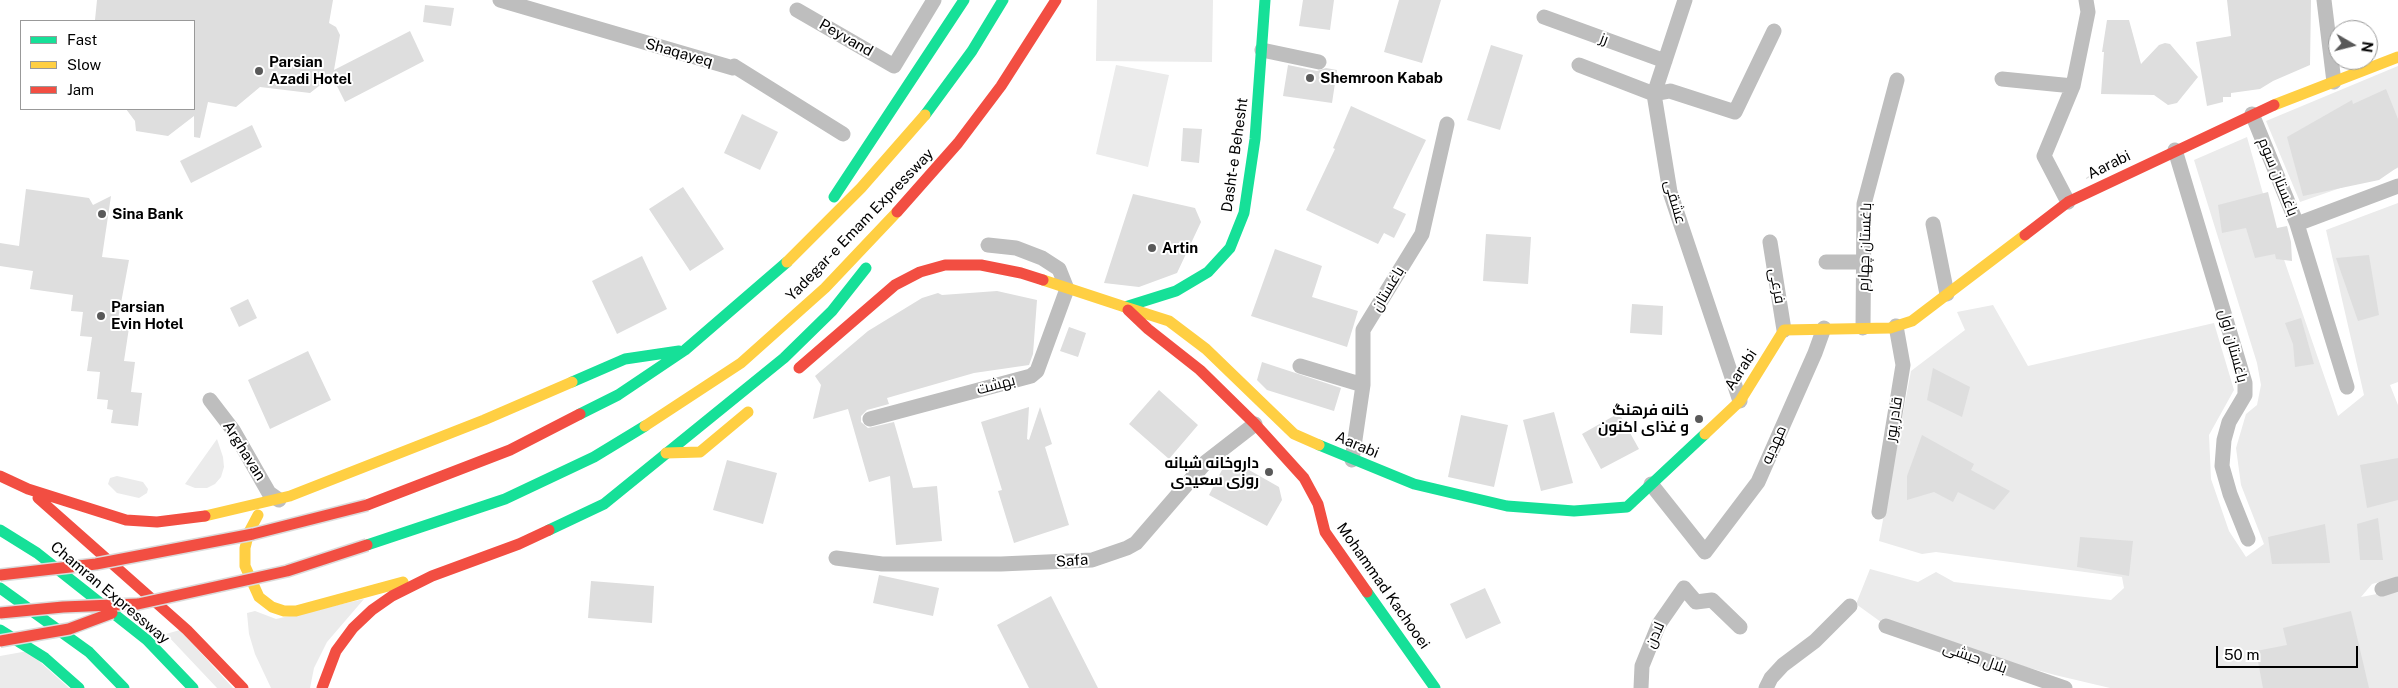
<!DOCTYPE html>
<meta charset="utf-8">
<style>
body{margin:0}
#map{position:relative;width:2398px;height:688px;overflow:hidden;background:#fff;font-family:"Public Sans",sans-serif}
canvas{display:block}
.legend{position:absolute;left:20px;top:20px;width:175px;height:90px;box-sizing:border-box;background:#fff;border:1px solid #999;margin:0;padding:6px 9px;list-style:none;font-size:15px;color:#000}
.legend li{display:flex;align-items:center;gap:10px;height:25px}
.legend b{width:25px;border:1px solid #999}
.north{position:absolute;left:2328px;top:20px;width:50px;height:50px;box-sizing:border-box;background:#fff;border:1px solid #999;border-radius:50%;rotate:98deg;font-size:14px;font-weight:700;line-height:20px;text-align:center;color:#000}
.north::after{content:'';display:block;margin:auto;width:18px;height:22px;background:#595959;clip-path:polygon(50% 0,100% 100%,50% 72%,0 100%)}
.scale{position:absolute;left:2216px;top:646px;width:142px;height:22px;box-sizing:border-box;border:2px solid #000;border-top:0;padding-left:6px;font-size:15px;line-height:18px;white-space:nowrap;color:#000;-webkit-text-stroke:4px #fff;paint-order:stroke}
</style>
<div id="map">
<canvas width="2398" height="688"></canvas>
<ul class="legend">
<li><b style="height:6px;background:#16e098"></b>Fast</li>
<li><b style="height:6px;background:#ffcf43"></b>Slow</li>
<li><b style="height:6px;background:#f24e42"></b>Jam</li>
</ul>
<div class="north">N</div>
<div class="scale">50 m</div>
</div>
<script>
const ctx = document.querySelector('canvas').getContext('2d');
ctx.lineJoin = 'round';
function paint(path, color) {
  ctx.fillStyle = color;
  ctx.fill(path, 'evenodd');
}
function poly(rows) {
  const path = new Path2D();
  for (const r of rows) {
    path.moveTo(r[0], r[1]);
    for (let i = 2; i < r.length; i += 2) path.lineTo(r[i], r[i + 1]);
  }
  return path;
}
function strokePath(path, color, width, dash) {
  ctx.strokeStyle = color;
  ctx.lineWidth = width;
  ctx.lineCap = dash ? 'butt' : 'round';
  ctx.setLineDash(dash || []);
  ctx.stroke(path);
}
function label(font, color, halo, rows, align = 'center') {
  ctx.font = font + ' "Public Sans",Cairo,sans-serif';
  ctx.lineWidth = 4;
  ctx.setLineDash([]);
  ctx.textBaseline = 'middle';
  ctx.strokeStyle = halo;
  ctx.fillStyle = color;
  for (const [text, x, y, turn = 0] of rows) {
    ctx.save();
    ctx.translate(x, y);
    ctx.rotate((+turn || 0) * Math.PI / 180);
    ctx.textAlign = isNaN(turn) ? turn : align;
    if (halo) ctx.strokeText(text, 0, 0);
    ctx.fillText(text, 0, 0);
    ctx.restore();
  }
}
paint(poly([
 [1097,0,1213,0,1212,62,1096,61],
 [1116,65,1169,75,1148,167,1096,154],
 [2398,66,2398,168,2300,202,2266,121],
 [2247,137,2271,222,2338,416,2364,395,2326,230,2398,203,2398,382,2390,385,2398,405,2398,577,2372,584,2361,597,2398,590,2398,688,2110,688,2055,675,1892,630,1856,604,1870,569,1918,582,1936,572,1954,582,2111,600,2124,588,2122,577,1936,552,1922,554,1879,541,1911,371,1965,330,1957,312,1993,305,2028,366,2214,323,2234,390,2209,435,2211,479,2229,531,2246,557,2264,544,2241,485,2236,448,2246,414,2257,405,2261,385,2257,363,2194,160],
 [217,439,223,457,224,467,221,477,215,484,207,488,195,488,185,484],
 [117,476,143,482,148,489,147,493,139,498,117,493,108,484,110,478],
 [364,599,327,642,314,668,310,688,271,688,255,654,249,634,247,613,255,611,276,619],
 [180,630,233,688,217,688,166,634],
 [28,651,69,688,0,688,0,656]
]), '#ebebeb');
paint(poly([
 [97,0,333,0,329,23,336,27,340,35,334,70,410,31,424,61,345,102,332,76,310,93,260,87,236,107,208,102,200,138,194,137,194,116,168,136,136,131,135,121,126,109,194,109,194,21,95,20],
 [1303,0,1334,0,1330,30,1299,26],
 [1399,0,1441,0,1422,63,1384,52],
 [2227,0,2311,0,2310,65,2273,81,2260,89,2231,93,2231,97,2223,97,2223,102,2207,106,2196,42,2231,36],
 [425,5,454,8,451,26,423,22],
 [2107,20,2129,20,2141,64,2159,45,2165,43,2170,44,2198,77,2177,103,2168,105,2154,95,2101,94,2104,52,2102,52],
 [1491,45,1523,55,1500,130,1467,120],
 [1288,65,1317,71,1326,68,1337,70,1332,103,1283,96],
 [2386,89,2398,119,2398,167,2379,180,2303,196,2287,137,2352,100,2353,104],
 [1351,106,1426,140,1393,208,1406,214,1394,238,1384,233,1378,244,1306,210,1335,149,1333,148],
 [742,114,778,132,760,170,724,153],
 [252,125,262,147,191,183,180,161],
 [1183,128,1202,129,1199,163,1181,161],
 [2122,152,2127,160,2086,179,2086,178],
 [683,187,724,249,690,271,649,209],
 [26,189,89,198,93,205,111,196,102,257,129,260,118,319,130,321,124,361,135,362,131,392,142,393,138,426,111,423,113,410,107,409,108,400,97,399,100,372,87,371,92,337,80,336,83,312,71,311,73,295,30,289,33,271,0,266,0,243,19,246],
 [2268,192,2277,228,2287,226,2291,242,2292,261,2276,259,2275,254,2255,258,2246,228,2222,233,2218,205],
 [1133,194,1195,208,1201,222,1177,273,1139,287,1104,283],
 [1486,234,1531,237,1528,284,1483,281],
 [1275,249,1322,266,1312,297,1358,311,1347,347,1251,316],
 [2369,255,2379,315,2358,321,2336,258],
 [642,256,667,309,617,334,592,281],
 [997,291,1037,300,1033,354,1029,365,974,373,887,398,889,404,867,410,861,416,861,422,868,428,894,422,913,488,937,486,942,541,896,545,890,476,869,482,848,409,813,419,821,385,815,376,868,331,922,298,938,293,942,295],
 [248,299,257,318,239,327,230,308],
 [1632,304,1663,306,1662,335,1630,333],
 [2301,318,2314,364,2295,367,2293,344,2285,323],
 [1069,327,1086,333,1078,357,1060,351],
 [308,351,331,400,270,429,248,380],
 [1262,362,1341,388,1334,411,1267,390,1257,380],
 [1933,368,1970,387,1962,417,1927,400],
 [1159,390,1198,425,1169,459,1129,424],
 [1029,407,1027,439,1029,440,1040,407,1052,444,1045,447,1069,525,1014,543,998,491,1002,490,981,422],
 [1554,412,1573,483,1541,491,1523,420],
 [1619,413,1639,449,1601,469,1582,434],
 [1461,415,1508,425,1494,487,1448,477],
 [1922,435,1974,464,1971,470,2010,491,1994,510,1958,492,1953,502,1934,492,1907,500,1907,476],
 [2398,458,2398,500,2367,508,2360,465],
 [727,460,777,473,763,524,713,510],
 [1235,462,1279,487,1282,500,1267,526,1209,495,1224,466],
 [2378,518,2383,560,2360,560,2357,524],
 [2325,524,2330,563,2272,564,2268,537],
 [2080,537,2133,541,2129,576,2077,567],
 [879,575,939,588,933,616,873,603],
 [591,581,654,586,652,623,588,618],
 [1485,588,1501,623,1466,639,1450,604],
 [1051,596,1098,688,1029,688,997,625],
 [2351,611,2369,688,2263,688,2256,651,2287,645,2283,628]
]), '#dedede');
strokePath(poly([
 [500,0,733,68,734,66,843,134],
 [1685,0,1654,94,1670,192,1740,401],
 [2324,0,2334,82],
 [797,10,894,66,934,0],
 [1544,17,1665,61],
 [1262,50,1319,62],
 [1579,65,1654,94,1670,91,1735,112,1774,31],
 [2002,79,2073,86],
 [2252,114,2297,224,2398,186],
 [2175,150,2245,383,2245,395,2229,422,2224,440,2222,466,2230,494,2248,539],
 [2068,202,2044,156,2073,86,2088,12,2086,0],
 [1933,224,1947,294],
 [2297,224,2347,387],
 [1770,242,1784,330],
 [1826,262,1863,262],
 [1863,328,1864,204,1897,80],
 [1300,366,1363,385],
 [210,400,233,430,269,493,279,500],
 [870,419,1031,376,1037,371,1067,289,1059,269,1042,258,1016,248,988,245],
 [1352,460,1363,385,1363,330,1422,234,1447,124],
 [1651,484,1705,552,1758,482,1815,353,1824,328],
 [1879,512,1903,365,1896,326],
 [836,558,882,564,1001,564,1092,560,1127,548,1136,543,1206,462,1255,424],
 [2382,589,2398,584],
 [1886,626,2065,688],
 [1641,688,1642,666,1659,624,1684,588,1696,602,1712,600,1740,627],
 [1766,688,1771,678,1783,665,1815,641,1850,606]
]), '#bebebe', 15);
strokePath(poly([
 [925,115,972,51,1003,0],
 [834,197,964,0],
 [1125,307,1176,291,1208,272,1230,248,1244,213,1255,139,1265,0],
 [572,382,625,359,679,351],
 [580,414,618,395,685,350,787,262],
 [1319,445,1414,484,1507,506,1574,511,1627,507,1705,434],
 [0,530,37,553,147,640,193,688],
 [549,530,604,504,784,358,832,311,866,268],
 [367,545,505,499,594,457,645,426],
 [0,588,89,652,124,688],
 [1367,592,1435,688],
 [0,630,45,658,79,688]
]), '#16e098', 11);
strokePath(poly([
 [2274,105,2398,57],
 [787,262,861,188,925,115],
 [1043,280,1125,307],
 [1125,307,1169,321,1206,349,1294,434,1319,445],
 [645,426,741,363,825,288,897,212],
 [1705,434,1740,401,1784,330,1890,328,1912,321,2025,235],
 [666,453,700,452,748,412],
 [258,515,249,532,245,548,245,566,259,597,272,607,284,611,296,611,403,582],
 [205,516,290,496,484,420,572,382]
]), '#ffcf43', 11);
strokePath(poly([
 [897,212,958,143,1001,86,1056,0],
 [2025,235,2068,202,2274,105],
 [1128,310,1148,329,1200,370,1255,424,1304,478,1318,504,1325,532,1367,592],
 [799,368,895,285,920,272,945,265,981,265,1021,273,1043,280],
 [0,476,28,489,126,520,157,522,205,516],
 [38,498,187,630,243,688],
 [367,505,510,450,580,414],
 [322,688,336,651,353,628,372,610,392,596,432,576,519,544,549,530]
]), '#f24e42', 11);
const jamBridge = poly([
 [0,575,96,564,253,534,367,505],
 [0,613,63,607,138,604,287,571,367,545],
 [0,641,69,629,112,613]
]);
strokePath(jamBridge, '#dbdbdb', 14, []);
strokePath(jamBridge, '#f24e42', 11);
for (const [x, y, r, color] of [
 [259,71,5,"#595959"],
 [1310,78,5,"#595959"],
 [102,214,5,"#595959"],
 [1152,248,5,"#595959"],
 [101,316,5,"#595959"],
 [1699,419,5,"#595959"],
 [1269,472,5,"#595959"]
]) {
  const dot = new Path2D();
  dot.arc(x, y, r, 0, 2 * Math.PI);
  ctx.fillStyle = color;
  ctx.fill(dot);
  strokePath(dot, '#fff', 2);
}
label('15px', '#000', '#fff', [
 ["Peyvand",846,38,30],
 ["رز",1604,39,20],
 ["Shaqayeq",679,53,16],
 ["Dasht-e Behesht",1235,155,-82],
 ["Aarabi",2109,165,-26],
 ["باغستان سوم",2278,177,68],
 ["عشقی",1675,202,74],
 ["Yadegar-e Emam Expressway",860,225,-46],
 ["باغستان چهارم",1865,247,-88],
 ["فرعی",1777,286,80],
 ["باغستان",1388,289,-59],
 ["باغستان اول",2233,346,75],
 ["Aarabi",1741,370,-57],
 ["بهشت",996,385,-15],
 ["قادر پور",1894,419,-81],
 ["Aarabi",1357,445,23],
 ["مهدیه",1774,445,-66],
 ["Arghavan",244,451,58],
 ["Safa",1072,561,-4],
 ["Mohammad Kachooei",1383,586,55],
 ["Chamran Expressway",110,593,40],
 ["لادن",1655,635,-66],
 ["بلال حبشی",1975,658,19]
]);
label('bold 15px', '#000', '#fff', [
 ["Parsian",269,62],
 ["Azadi Hotel",269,79],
 ["Shemroon Kabab",1320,78],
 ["Sina Bank",112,214],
 ["Artin",1162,248],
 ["Parsian",111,307],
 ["Evin Hotel",111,324],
 ["خانه فرهنگ",1689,410,"right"],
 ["و غذای اکنون",1689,427,"right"],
 ["داروخانه شبانه",1259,463,"right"],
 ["روزی سعیدی",1259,480,"right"]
], 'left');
</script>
